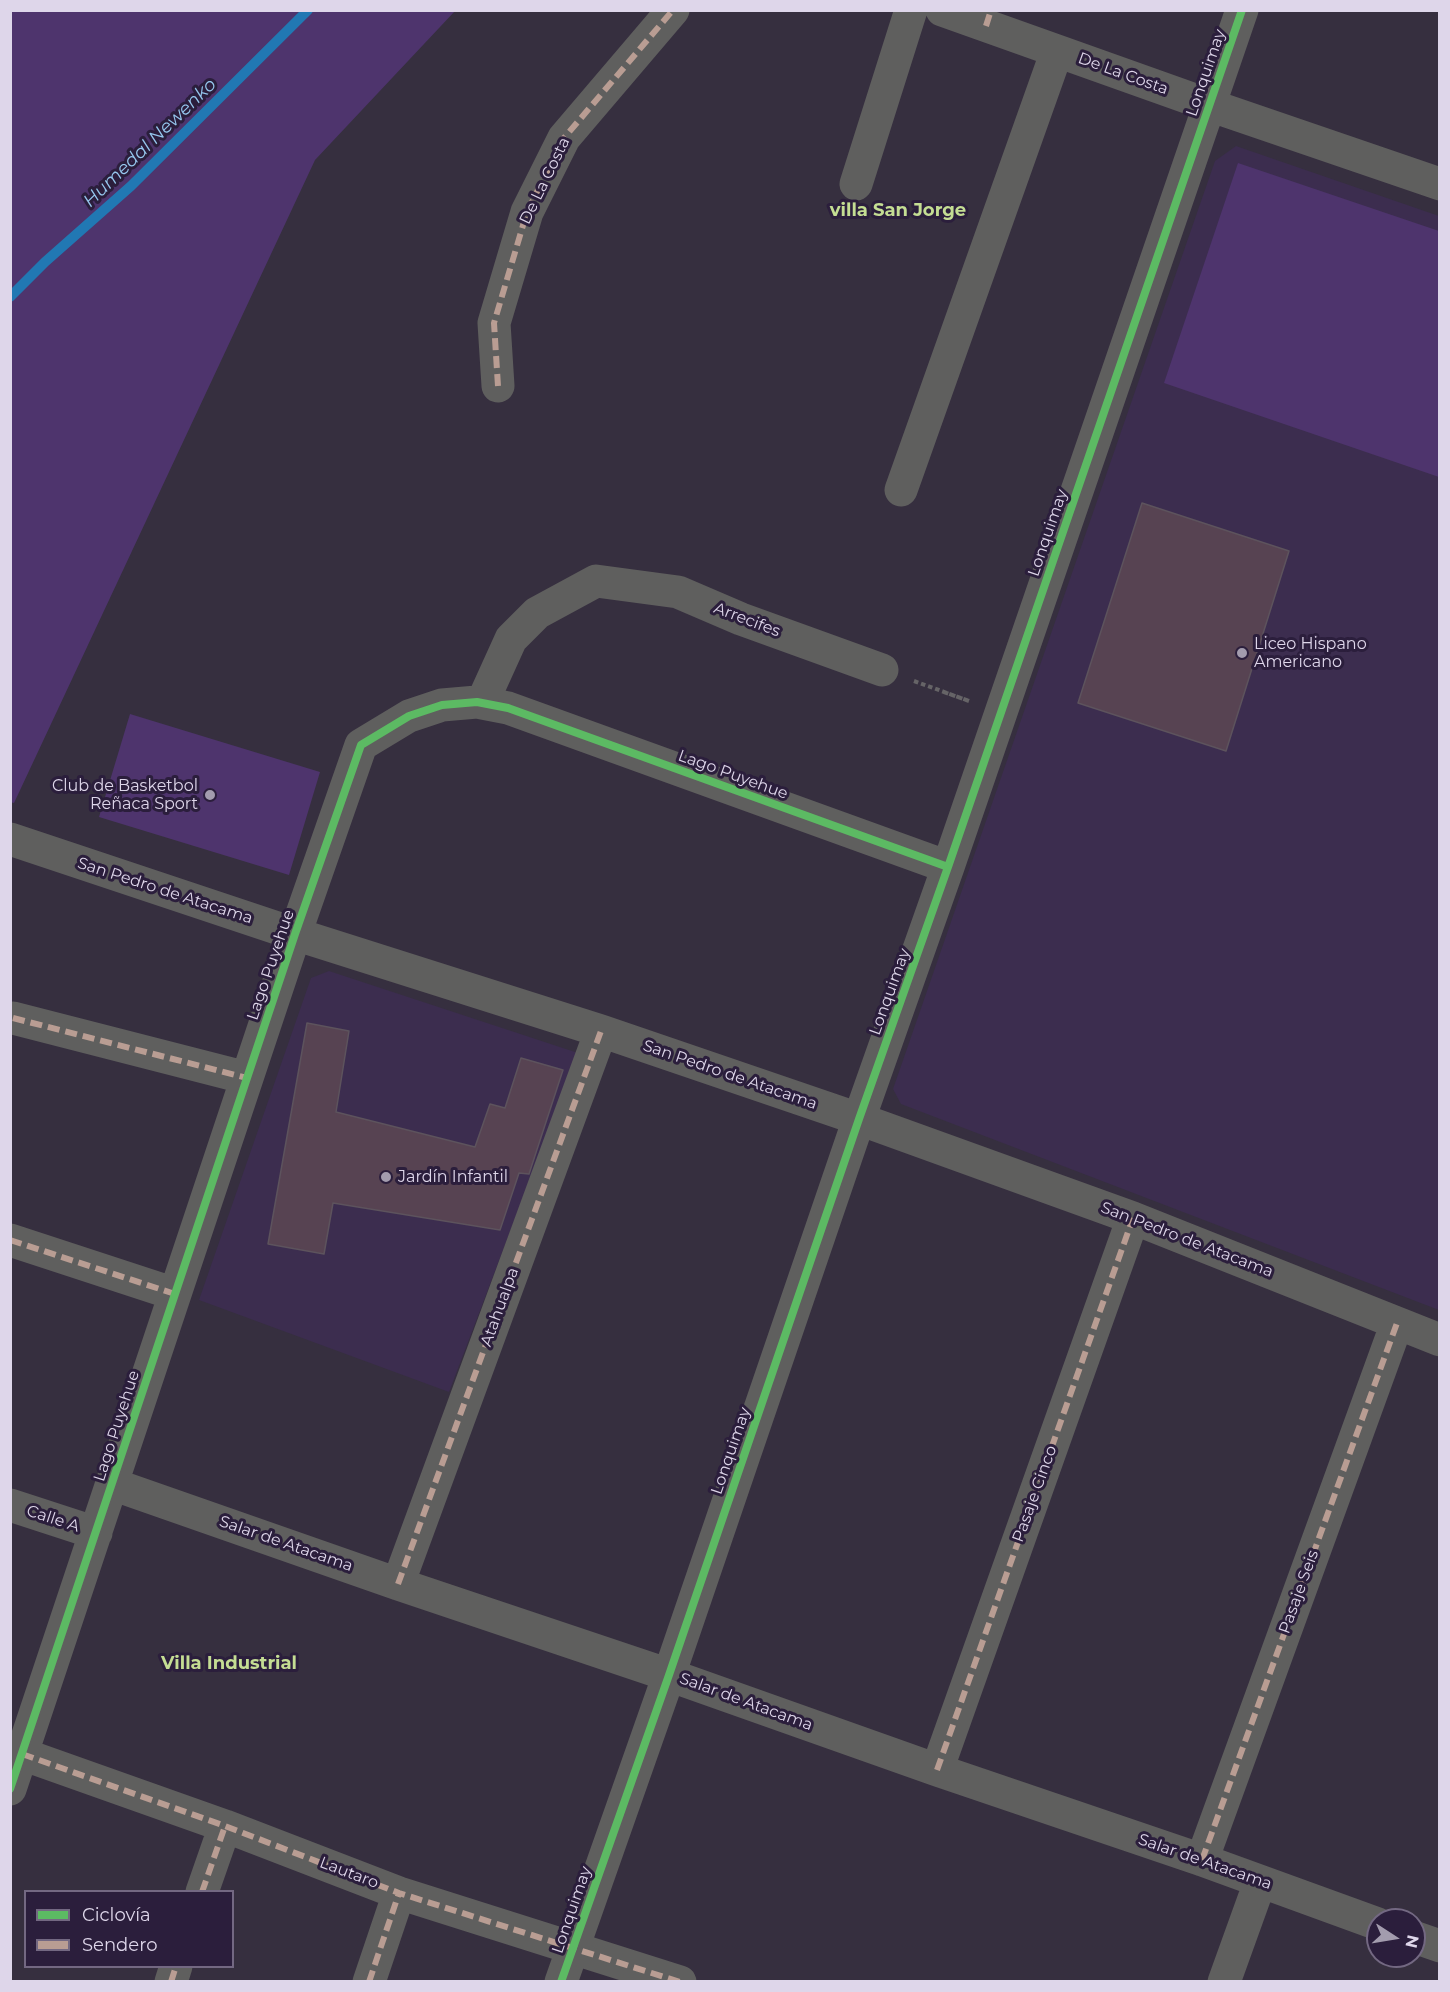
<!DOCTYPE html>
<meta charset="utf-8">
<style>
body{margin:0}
#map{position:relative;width:1450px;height:1992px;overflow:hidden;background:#362f3f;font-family:Montserrat,sans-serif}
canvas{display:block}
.frame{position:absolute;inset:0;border:12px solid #ded6ea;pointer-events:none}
.legend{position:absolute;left:24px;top:1890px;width:210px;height:78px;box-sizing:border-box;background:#2b1e3c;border:2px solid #736882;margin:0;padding:8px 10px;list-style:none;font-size:18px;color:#ded6ea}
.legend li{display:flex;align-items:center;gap:12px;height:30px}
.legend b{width:30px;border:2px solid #736882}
.north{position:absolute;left:1366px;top:1908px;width:60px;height:60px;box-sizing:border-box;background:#2b1e3c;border:2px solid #736882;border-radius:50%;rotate:102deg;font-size:16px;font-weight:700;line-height:24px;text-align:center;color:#ded6ea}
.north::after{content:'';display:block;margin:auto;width:21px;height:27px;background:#a39cae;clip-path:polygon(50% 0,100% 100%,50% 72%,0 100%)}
</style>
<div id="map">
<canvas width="1450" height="1992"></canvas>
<div class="frame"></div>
<ul class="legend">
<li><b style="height:8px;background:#5cba63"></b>Ciclovía</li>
<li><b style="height:8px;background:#b99d93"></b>Sendero</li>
</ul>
<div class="north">N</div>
</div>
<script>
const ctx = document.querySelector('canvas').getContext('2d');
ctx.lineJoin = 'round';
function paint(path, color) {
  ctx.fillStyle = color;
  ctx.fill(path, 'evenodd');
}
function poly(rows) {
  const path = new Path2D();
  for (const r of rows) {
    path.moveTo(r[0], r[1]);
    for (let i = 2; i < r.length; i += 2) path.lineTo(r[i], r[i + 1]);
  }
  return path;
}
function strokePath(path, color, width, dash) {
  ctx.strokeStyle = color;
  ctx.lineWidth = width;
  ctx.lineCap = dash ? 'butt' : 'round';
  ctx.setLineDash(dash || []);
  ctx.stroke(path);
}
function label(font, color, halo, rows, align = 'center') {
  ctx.font = font + ' Montserrat,sans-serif';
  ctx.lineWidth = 6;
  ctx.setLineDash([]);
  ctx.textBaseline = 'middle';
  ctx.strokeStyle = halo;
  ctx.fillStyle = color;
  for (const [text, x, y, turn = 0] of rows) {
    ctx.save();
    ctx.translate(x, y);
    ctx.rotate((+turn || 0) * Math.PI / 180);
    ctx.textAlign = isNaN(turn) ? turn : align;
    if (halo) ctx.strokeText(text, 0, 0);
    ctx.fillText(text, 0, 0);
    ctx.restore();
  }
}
paint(poly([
 [1236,146,1439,216,1439,1310,901,1104,893,1089,1215,161],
 [329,971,578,1053,449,1392,199,1300,311,978]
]), '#3c2d4f');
paint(poly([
 [10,11,455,11,315,160,14,803,10,802],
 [1238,163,1439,231,1439,477,1164,383],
 [130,714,320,772,289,875,99,817]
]), '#4e346d');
strokePath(poly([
 [10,297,45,262,131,186,308,10]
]), '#2178b3', 10);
const building = poly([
 [1142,503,1289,551,1226,751,1078,703,1142,503],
 [307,1023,349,1031,336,1112,475,1147,490,1104,505,1108,521,1058,563,1070,529,1174,519,1173,500,1230,333,1203,324,1254,268,1244,307,1023]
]);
paint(building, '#574352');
strokePath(building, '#5d535d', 1.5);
strokePath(poly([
 [914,681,969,701],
 [944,692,969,701]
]), '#666467', 4, [4.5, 3]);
strokePath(poly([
 [942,10,1209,105,1440,184],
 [856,184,911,10],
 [498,386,494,323,527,212,564,138,673,10],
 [901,490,1057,51],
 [482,703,511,639,537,613,596,581,678,592,741,619,882,670],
 [10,839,295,934,601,1031,859,1119,1133,1218,1440,1340],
 [13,1018,247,1078],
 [10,1240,175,1294],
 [112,1484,398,1584,669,1675,937,1770,1202,1860,1378,1924],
 [10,1505,96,1533],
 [398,1584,601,1031],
 [22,1754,225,1826,399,1893,680,1982],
 [937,1770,1133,1218],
 [10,1789,295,934,361,745,409,716,442,705,477,702,508,708,948,867],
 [1202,1860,1397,1323],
 [202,1892,225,1826],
 [1414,1937,1440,1946],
 [171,1982,176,1966],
 [369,1982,399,1893],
 [561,1982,669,1675,859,1119,948,867,1242,10],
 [1224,1982,1260,1882]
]), '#5f5f5e', 33);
strokePath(poly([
 [986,26,991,10],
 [498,386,494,323,527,212,564,138,673,10],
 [13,1018,247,1078],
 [10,1240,175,1294],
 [398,1584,601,1031],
 [22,1754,225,1826,399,1893,680,1982],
 [937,1770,1133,1218],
 [1202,1860,1397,1323],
 [202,1892,225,1826],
 [171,1982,176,1966],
 [369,1982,399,1893]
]), '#b99d93', 6, [12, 6]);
strokePath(poly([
 [10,1789,295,934,361,745,409,716,442,705,477,702,508,708,948,867],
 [561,1982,669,1675,859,1119,948,867,1242,10]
]), '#5cba63', 8);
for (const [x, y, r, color] of [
 [1242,653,6,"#a39cae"],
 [210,795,6,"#a39cae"],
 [386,1177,6,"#a39cae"]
]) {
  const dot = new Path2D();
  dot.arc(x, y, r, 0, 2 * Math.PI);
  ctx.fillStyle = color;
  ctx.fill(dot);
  strokePath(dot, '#2b1e3c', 2);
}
label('16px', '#ded6ea', '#2b1e3c', [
 ["Lonquimay",1206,73,-71],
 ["De La Costa",1123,74,20],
 ["De La Costa",545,181,-64],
 ["Lonquimay",1048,533,-71],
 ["Arrecifes",747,620,21],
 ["Lago Puyehue",733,775,20],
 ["San Pedro de Atacama",165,891,18],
 ["Lago Puyehue",271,965,-71],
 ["Lonquimay",890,992,-70],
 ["San Pedro de Atacama",730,1075,19],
 ["San Pedro de Atacama",1187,1240,21],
 ["Atahualpa",500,1307,-70],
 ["Lago Puyehue",117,1426,-72],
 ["Lonquimay",731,1451,-71],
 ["Pasaje Cinco",1035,1494,-70],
 ["Calle A",53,1519,18],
 ["Salar de Atacama",286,1544,19],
 ["Pasaje Seis",1299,1592,-70],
 ["Salar de Atacama",746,1702,20],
 ["Salar de Atacama",1205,1862,19],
 ["Lautaro",349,1873,21],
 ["Lonquimay",572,1910,-71]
]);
label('16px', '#ded6ea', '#2b1e3c', [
 ["Liceo Hispano",1254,644],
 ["Americano",1254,662],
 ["Club de Basketbol",198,786,"right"],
 ["Reñaca Sport",198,804,"right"],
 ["Jardín Infantil",398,1177]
], 'left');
label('italic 18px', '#96c7ee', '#2b1e3c', [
 ["Humedal Newenko",150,143,-44]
]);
label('bold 18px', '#c4dd93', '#2b1e3c', [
 ["villa San Jorge",898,211],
 ["Villa Industrial",229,1664]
]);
</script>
